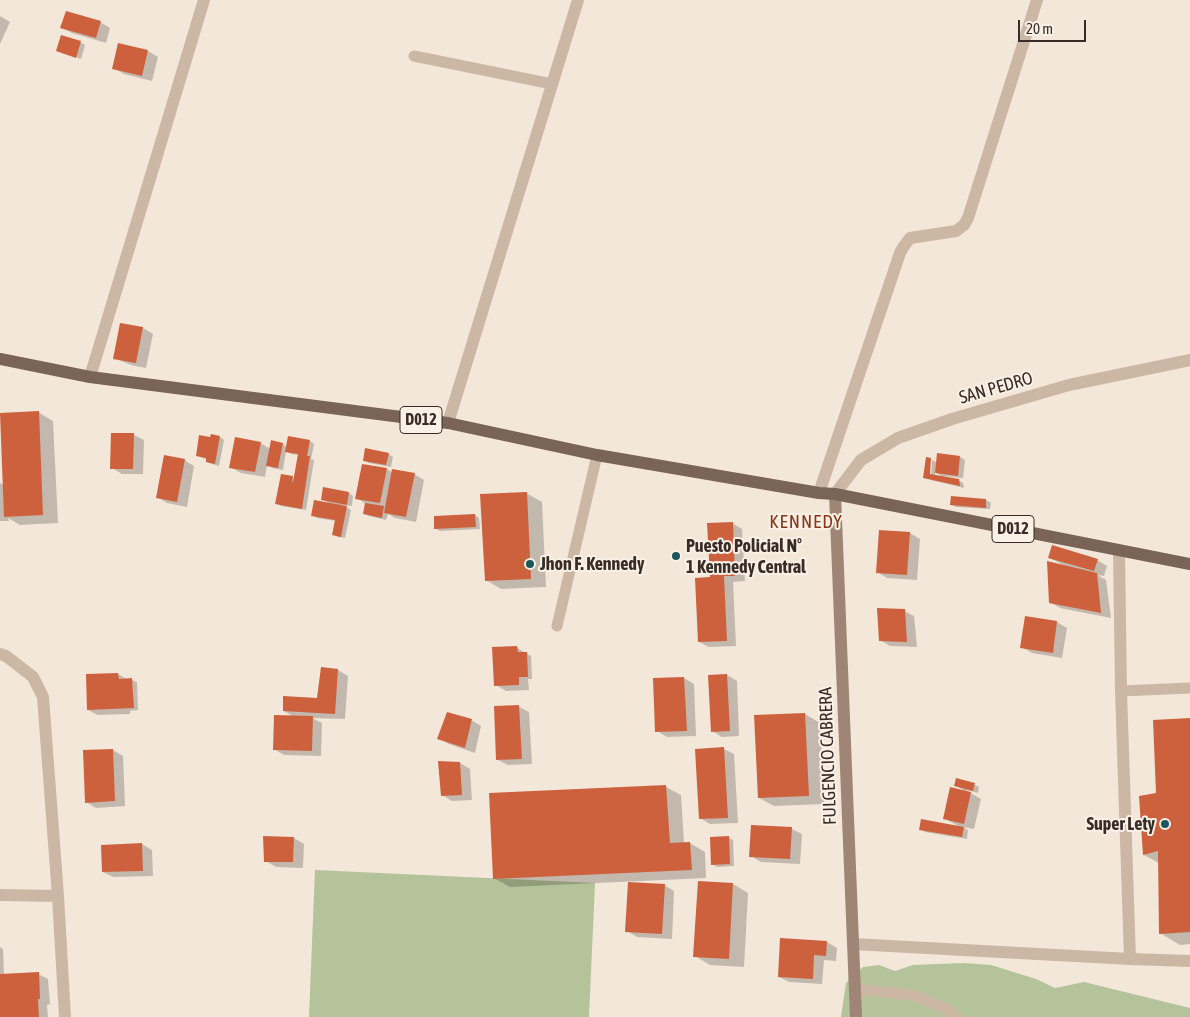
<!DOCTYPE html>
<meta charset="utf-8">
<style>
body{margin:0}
#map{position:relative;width:1190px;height:1017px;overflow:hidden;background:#f3e7d9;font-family:"Asap Condensed",sans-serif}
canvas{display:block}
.scale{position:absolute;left:1018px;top:20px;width:68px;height:22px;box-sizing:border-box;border:2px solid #372c27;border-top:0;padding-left:6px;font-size:15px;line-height:18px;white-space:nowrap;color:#372c27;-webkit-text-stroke:4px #faf1e6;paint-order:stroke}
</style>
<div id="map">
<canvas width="1190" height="1017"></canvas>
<div class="scale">20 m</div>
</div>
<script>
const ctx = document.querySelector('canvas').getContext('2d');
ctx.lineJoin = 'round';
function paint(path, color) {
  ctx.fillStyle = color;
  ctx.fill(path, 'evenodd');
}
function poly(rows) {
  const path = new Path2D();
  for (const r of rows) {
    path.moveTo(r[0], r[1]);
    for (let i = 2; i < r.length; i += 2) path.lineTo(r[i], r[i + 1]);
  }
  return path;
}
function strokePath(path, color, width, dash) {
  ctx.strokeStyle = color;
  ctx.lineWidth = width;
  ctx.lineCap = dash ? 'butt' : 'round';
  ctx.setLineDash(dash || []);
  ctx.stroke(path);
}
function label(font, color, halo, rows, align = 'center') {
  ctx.font = font + ' "Asap Condensed",sans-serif';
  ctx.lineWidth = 4;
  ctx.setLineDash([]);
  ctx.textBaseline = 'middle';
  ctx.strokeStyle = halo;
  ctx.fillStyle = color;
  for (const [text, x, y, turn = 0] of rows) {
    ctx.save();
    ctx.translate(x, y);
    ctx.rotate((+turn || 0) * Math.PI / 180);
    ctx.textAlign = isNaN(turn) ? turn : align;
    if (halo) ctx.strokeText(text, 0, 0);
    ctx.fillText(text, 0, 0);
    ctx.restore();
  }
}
paint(poly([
 [315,870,595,883,589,1017,309,1017],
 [964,963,991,965,1036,979,1055,988,1084,982,1190,1008,1190,1017,841,1017,846,983,863,967,879,965,895,971,913,965]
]), '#b4c399');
paint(poly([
 [0,16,10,22,0,44],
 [100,22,110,28,106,43,72,33,62,28],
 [80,42,85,45,81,59,57,50],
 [148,51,158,57,152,81,124,74,114,68],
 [143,328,153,334,146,368,131,365,114,358],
 [38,412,53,421,58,523,20,525,8,518,9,521,0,521,0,483,4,485],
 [134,435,144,440,143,474,122,474,112,468],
 [220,437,224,440,219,466,212,464,207,462,207,459,202,458,197,455,211,438],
 [310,441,314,444,311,459,314,460,306,510,281,506,276,503,292,477,294,479,299,455,291,454,286,451,283,470,272,468,267,465,265,477,241,473,230,467,260,443,271,449,282,444,287,447],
 [388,454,393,457,391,467,369,463,364,460],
 [939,455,960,457,965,460,963,478,943,476,943,477,935,472,935,476,958,480,963,483,964,488,931,480,932,460,938,463],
 [184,460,194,466,187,507,167,503,157,497],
 [387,469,393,473,414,474,424,480,416,522,395,518,388,514,386,520,369,516,365,514,366,504,357,498],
 [349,493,353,496,352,506,342,505,351,510,345,538,338,537,334,535,336,521,317,518,312,515,330,504,322,499],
 [526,493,542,502,546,587,501,589,486,580],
 [952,498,986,500,991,503,990,509,956,507,952,505],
 [475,515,479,518,480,529,440,531,436,529],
 [732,523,742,529,745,581,733,582,736,646,709,647,699,642,711,578],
 [910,533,920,539,917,580,887,578,877,572],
 [1050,558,1097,560,1107,566,1104,576,1099,575,1099,576,1106,580,1111,618,1060,608,1050,602,1065,566],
 [904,611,914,616,917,647,890,646,880,640],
 [1057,622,1067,628,1062,658,1032,653,1022,647],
 [517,648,531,656,532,679,528,679,529,690,506,691,496,685],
 [338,670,348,676,345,719,312,718,322,723,321,756,284,755,274,749,294,717,284,711,318,699],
 [118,674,128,680,132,680,137,682,138,710,130,711,130,714,98,715,88,710],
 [727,675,737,681,739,736,722,737,712,731],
 [684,678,694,684,696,736,667,737,657,731],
 [519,707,529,712,532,764,508,765,498,760,495,708],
 [805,714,820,723,824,804,774,806,759,798],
 [1190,719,1190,944,1180,945,1160,933,1159,863,1144,855,1158,794],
 [471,720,481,726,475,753,449,744,439,738],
 [724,749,734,754,738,823,710,824,700,818,697,750],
 [113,750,123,756,125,806,96,808,86,802],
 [460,763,470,769,472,800,452,801,442,795],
 [957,779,975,785,979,787,978,793,967,790,967,791,981,799,974,829,962,827,968,830,967,839,925,832,921,829,958,826,944,818,965,791,955,785],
 [666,787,681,795,684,843,690,843,705,852,706,878,510,887,494,878],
 [752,826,792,829,802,834,800,864,761,862,751,856],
 [294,838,304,844,303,868,276,867,266,861],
 [729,838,733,840,734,866,717,867,712,864],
 [142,844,152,850,153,876,113,877,103,872],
 [733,884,748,893,744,967,710,965,695,956],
 [664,885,674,891,672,939,637,937,627,931],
 [781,940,827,942,837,948,836,961,824,960,822,984,789,982,779,977],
 [0,947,3,949,4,975,38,974,48,979,50,1004,47,1005,48,1017,2,1017,0,1002]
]), '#0003');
paint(poly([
 [66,11,101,21,96,38,60,28],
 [61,35,81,41,76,58,56,51],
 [118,43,148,50,142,76,112,69],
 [120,323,143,327,136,363,113,359],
 [39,411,43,515,4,517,0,413],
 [111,433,134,433,133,469,110,469],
 [211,434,220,436,215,464,206,462,206,458,196,456,199,435,210,437],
 [288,436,310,440,307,456,310,456,302,509,275,504,281,474,293,476,292,482,293,482,298,454,285,452],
 [235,437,261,442,255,472,229,468],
 [271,440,283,443,278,468,266,466],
 [365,448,389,453,386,465,363,461],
 [937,453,960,456,958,476,935,473],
 [164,455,185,459,177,502,156,498],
 [926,457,931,458,930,474,959,479,960,486,923,478],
 [362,464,387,468,380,503,355,499],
 [392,469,415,473,406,517,384,513],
 [323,487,349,492,347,505,321,500],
 [527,492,531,579,485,581,480,494],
 [951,496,986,499,986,508,950,505],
 [314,500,347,506,341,537,332,535,335,520,311,516],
 [365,503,384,506,382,518,363,514],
 [475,514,476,527,434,529,434,516],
 [733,522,735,576,724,576,727,641,698,642,695,578,710,577,707,523],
 [879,530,910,532,907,575,876,573],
 [1052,545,1098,559,1094,571,1048,558],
 [1047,561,1097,573,1101,613,1049,603],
 [877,608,905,609,907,642,879,641],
 [1025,616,1057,621,1053,653,1020,648],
 [517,646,518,652,527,652,528,677,519,677,519,685,494,686,492,647],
 [321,667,338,669,335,714,283,711,283,696,317,698],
 [118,673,119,679,132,678,134,708,87,710,86,674],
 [727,674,730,731,711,732,708,675],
 [684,677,687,731,655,732,653,678],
 [519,705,522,759,496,760,494,706],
 [447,712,472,719,465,748,437,739],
 [805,713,809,796,758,798,754,715],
 [274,715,313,716,312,751,273,750],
 [1190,718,1190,932,1159,934,1158,851,1143,855,1139,796,1156,793,1153,720],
 [724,747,728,818,699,819,695,749],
 [113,749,115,801,85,803,83,750],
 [438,761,460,762,462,795,441,796],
 [956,778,975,783,973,791,954,786],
 [666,785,670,843,690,842,692,870,493,879,489,793],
 [950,787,971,792,964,824,943,819],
 [921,819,964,827,962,837,919,830],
 [751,825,792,827,790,859,749,857],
 [263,836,294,837,293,862,264,862],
 [729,836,730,864,711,865,710,837],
 [142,843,143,871,102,872,101,845],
 [698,881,733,883,729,959,693,957],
 [628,882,665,884,662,934,625,932],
 [780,938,827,941,826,956,814,955,813,979,778,977],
 [39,972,40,999,38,999,39,1017,0,1017,0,974]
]), '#cd613d');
strokePath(poly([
 [414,56,552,84],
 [557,626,597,455],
 [1121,691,1190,688],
 [854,989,913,995,948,1010,957,1017]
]), '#ccb7a5', 11);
strokePath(poly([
 [90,377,204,0],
 [448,423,578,0],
 [819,493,900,253,904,246,910,238,956,231,964,225,968,218,1037,0],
 [1119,550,1121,691,1130,959],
 [0,654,6,656,19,666,33,677,43,697,58,896,65,1017],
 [0,895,58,896],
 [853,944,1130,959,1190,961]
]), '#ccb7a5', 12);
strokePath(poly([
 [835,494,861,460,898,438,952,419,1069,385,1190,360]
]), '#ccb7a5', 12);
strokePath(poly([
 [835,494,856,1017]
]), '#9f8576', 12);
strokePath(poly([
 [0,359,90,377,448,423,597,455,819,493,835,494,1190,564]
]), '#7a6357', 12);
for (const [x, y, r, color] of [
 [676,556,5,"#1a565b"],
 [530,564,5,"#1a565b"],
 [1165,824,5,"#1a565b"]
]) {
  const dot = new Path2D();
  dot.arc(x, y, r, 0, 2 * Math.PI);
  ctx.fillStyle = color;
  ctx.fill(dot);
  strokePath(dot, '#faf1e6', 2);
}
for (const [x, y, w] of [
 [421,420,42],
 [1013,529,42]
]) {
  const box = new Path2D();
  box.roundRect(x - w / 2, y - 13.5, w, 27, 4);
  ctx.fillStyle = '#faf1e6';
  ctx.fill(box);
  strokePath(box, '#372c27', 1);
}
label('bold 16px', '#372c27', null, [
 ["D012",421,420],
 ["D012",1013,529]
]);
label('18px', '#372c27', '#faf1e6', [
 ["SAN PEDRO",996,388,-16],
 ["FULGENCIO CABRERA",828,756,-92]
]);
label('bold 18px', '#372c27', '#faf1e6', [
 ["Puesto Policial N°",686,546],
 ["1 Kennedy Central",686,567],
 ["Jhon F. Kennedy",540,564],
 ["Super Lety",1155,824,"right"]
], 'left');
ctx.letterSpacing = '1px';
label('19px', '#8b361b', '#faf1e6', [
 ["KENNEDY",806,522]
]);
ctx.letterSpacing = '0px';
</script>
